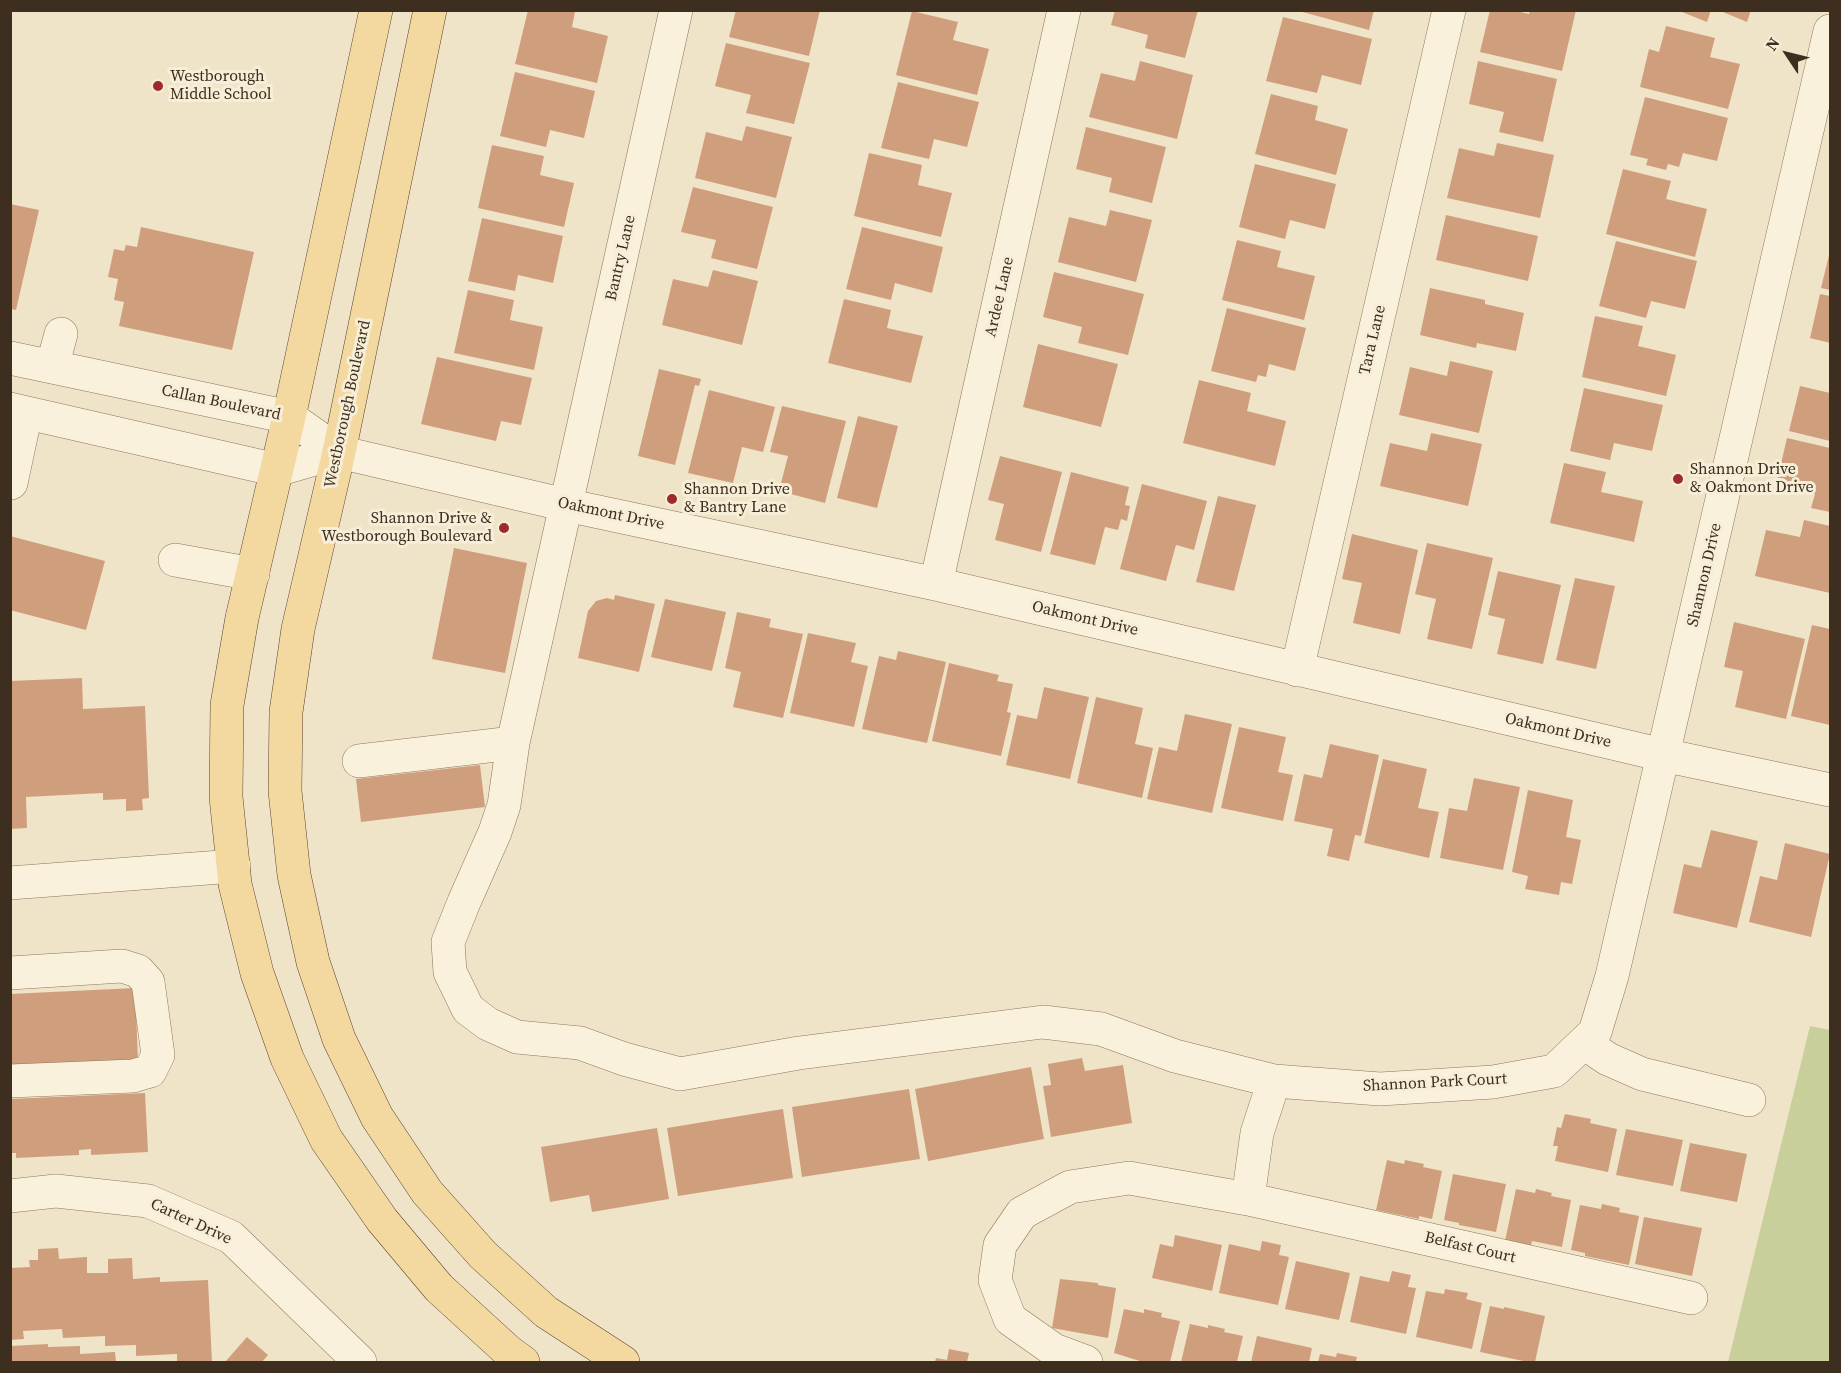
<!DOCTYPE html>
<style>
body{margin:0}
#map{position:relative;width:1841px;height:1373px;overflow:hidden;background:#f0e4c8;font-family:"Source Serif 4",serif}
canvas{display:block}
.frame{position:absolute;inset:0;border:12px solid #3d2e20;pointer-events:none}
.north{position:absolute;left:1757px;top:24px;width:60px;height:60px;-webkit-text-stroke:4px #f7eed8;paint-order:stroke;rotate:305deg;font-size:16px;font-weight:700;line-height:24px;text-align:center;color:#3d2e20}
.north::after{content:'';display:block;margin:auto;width:21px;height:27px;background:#3d2e20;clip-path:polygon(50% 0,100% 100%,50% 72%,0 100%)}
</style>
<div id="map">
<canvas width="1841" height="1373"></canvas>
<div class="frame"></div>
<div class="north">N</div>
</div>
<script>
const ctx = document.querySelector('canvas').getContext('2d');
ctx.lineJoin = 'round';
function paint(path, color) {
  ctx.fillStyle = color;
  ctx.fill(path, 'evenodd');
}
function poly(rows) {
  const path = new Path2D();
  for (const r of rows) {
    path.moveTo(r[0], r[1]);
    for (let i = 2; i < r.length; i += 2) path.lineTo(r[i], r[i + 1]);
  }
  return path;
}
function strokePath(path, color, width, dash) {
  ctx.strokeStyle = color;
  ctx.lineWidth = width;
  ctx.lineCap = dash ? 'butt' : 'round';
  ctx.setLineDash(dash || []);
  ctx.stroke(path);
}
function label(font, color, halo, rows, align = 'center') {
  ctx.font = font + ' "Source Serif 4",serif';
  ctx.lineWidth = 6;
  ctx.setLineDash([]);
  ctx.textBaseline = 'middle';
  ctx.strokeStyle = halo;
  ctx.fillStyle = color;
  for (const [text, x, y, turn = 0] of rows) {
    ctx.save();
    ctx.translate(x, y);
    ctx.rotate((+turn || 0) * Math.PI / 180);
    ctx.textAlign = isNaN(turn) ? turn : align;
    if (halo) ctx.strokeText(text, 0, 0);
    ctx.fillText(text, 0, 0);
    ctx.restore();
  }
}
paint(poly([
 [1810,1026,1830,1030,1830,1362,1728,1362]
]), '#c9cf9b');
paint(poly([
 [528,10,575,12,572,27,608,36,597,83,515,64],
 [736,10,820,10,809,56,729,37],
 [1115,10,1198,10,1185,58,1145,48,1148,35,1111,25],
 [1295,10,1374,10,1369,30],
 [1490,10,1512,10,1529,14,1530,10,1576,10,1562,71,1480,52],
 [1677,10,1711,10,1707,22],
 [1718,10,1751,10,1747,22],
 [912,11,958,22,953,40,989,49,977,95,896,75],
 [1283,17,1372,39,1361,85,1322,75,1317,93,1266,81],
 [1666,26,1715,38,1710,57,1740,64,1728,109,1640,87,1649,49,1659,52],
 [726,43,810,63,794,124,746,113,751,95,715,86],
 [1140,61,1193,75,1177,139,1089,117,1101,73,1135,81],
 [1478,61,1557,79,1543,142,1499,132,1504,112,1469,104],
 [515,72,595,91,584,138,550,130,546,147,500,136],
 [898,82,979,102,967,147,934,139,929,159,881,148],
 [1271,94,1318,106,1315,120,1348,129,1336,175,1255,154],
 [1645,97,1728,118,1717,161,1683,153,1679,167,1668,164,1666,170,1646,165,1648,159,1630,155],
 [746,126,792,137,776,198,695,178,706,132,742,141],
 [1086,127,1166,147,1152,203,1109,192,1112,178,1076,169],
 [1497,143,1554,155,1540,218,1447,198,1459,148,1494,156],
 [492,145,544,156,540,175,574,183,564,227,478,208],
 [869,153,922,165,918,185,952,193,941,237,854,216],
 [1255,164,1336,184,1325,229,1290,220,1285,239,1239,227],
 [1623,169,1671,181,1666,199,1707,209,1695,257,1606,234],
 [693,187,773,207,757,269,711,258,716,240,681,232],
 [10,204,39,210,16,310,10,309],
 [1110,210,1152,220,1136,282,1058,262,1069,217,1106,226],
 [1446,215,1538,236,1528,281,1436,260],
 [482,218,563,236,553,283,518,275,515,291,468,281],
 [141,227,254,252,232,350,119,326,124,302,114,300,118,279,108,277,114,249,124,251,126,245,137,247],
 [862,227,943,247,932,293,895,283,891,300,846,289],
 [1237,240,1281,251,1277,267,1315,276,1304,320,1222,300],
 [1616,241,1697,261,1685,309,1651,301,1646,318,1599,306],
 [1830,251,1830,290,1821,288],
 [713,270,758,281,742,345,662,325,673,279,708,287],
 [1054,272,1144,294,1128,355,1078,343,1082,327,1043,317],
 [1430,288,1485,300,1485,304,1524,313,1516,351,1477,343,1476,348,1420,335],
 [468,290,514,300,510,320,543,327,534,370,454,353],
 [1820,294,1830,296,1830,343,1810,338],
 [844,299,891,310,887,328,923,336,911,383,828,363],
 [1227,308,1306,328,1295,371,1269,364,1266,377,1258,375,1256,382,1211,371],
 [1595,316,1643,326,1638,346,1676,355,1666,396,1582,377],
 [1038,344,1118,364,1101,427,1023,407],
 [437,357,532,378,521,425,501,421,496,441,421,424],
 [1450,361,1493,371,1479,433,1399,415,1410,367,1447,376],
 [659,369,701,379,699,386,695,385,675,465,638,456],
 [1199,380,1251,393,1247,411,1286,421,1275,466,1183,443],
 [1800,386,1830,393,1830,441,1789,431],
 [1584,388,1663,405,1652,451,1614,443,1610,460,1570,451],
 [709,390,775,407,763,452,742,447,733,483,688,473],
 [782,406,846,421,825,503,779,491,788,456,770,452],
 [858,416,898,426,877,508,837,498],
 [1431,433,1482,444,1468,506,1380,486,1390,443,1427,451],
 [1787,438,1830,448,1830,512,1811,508,1815,494,1776,485],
 [1000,456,1062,472,1041,552,995,540,1004,504,988,500],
 [1564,463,1606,472,1601,492,1643,501,1634,542,1550,523],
 [1071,472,1129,487,1125,505,1130,506,1127,521,1121,519,1118,530,1105,527,1095,565,1050,554],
 [1142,484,1207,501,1194,550,1176,545,1166,581,1120,569],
 [1218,496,1256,505,1234,591,1196,582],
 [1804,520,1830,526,1830,593,1755,576,1766,530,1800,537],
 [1352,534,1418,550,1400,634,1353,623,1362,583,1342,579],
 [10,536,105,561,86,630,10,610],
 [1427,543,1493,558,1472,649,1427,639,1436,599,1415,594],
 [454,548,527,563,505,673,432,659],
 [1498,571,1561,585,1543,664,1497,654,1505,619,1488,615],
 [1575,578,1615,586,1596,669,1556,660],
 [615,595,655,604,639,672,578,658,588,611,596,601,607,598,614,600],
 [665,599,726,612,712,671,651,657],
 [737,612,771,619,769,627,803,634,783,718,733,707,741,672,725,668],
 [1734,622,1805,639,1786,719,1735,707,1743,671,1724,667],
 [1812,625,1830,629,1830,725,1791,716],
 [808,633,856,643,851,662,868,666,854,727,790,713],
 [898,651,946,662,927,743,862,729,879,656,896,660],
 [949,663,999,675,997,681,1013,684,1007,712,1011,713,1001,756,932,741],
 [82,678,83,709,145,706,149,798,142,799,143,810,126,811,126,799,103,800,103,793,26,797,27,828,10,829,10,681],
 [1044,687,1089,697,1070,779,1006,765,1017,715,1037,719],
 [1096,697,1143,708,1135,744,1153,748,1142,798,1077,783],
 [1185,714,1232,724,1212,813,1147,799,1159,747,1177,751],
 [1239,727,1286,737,1278,772,1293,775,1283,821,1221,808],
 [1330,744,1379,755,1361,836,1355,835,1349,861,1327,856,1333,829,1294,821,1304,774,1322,778],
 [1383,759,1427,769,1418,808,1439,812,1429,858,1364,843],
 [480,765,485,807,361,822,356,779],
 [1474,778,1520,787,1503,870,1440,858,1449,808,1467,811],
 [1528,790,1573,800,1566,837,1581,840,1572,884,1561,882,1559,895,1525,889,1528,876,1512,872],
 [1711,830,1758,841,1737,928,1673,913,1684,864,1701,868],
 [1785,843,1830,854,1811,937,1749,922,1760,876,1777,880],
 [135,988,138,1060,10,1066,10,994],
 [1082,1058,1085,1071,1123,1065,1132,1123,1051,1137,1043,1086,1051,1085,1048,1064],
 [1031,1067,1044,1139,928,1161,915,1089],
 [909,1089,920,1159,802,1177,792,1107],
 [145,1093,148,1152,91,1155,91,1149,79,1150,79,1155,16,1158,16,1153,10,1153,10,1099],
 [783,1109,793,1178,678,1196,667,1128],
 [1565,1114,1591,1119,1590,1123,1617,1129,1608,1172,1555,1161,1558,1146,1553,1146,1557,1127,1561,1128],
 [657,1128,669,1199,592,1212,589,1195,550,1202,541,1147],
 [1626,1129,1683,1140,1673,1186,1616,1175],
 [1690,1143,1747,1154,1737,1202,1680,1191],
 [1387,1160,1404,1164,1405,1160,1424,1164,1423,1167,1442,1171,1432,1219,1419,1216,1419,1219,1376,1210],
 [1453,1174,1506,1184,1496,1232,1459,1225,1459,1223,1444,1220],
 [1516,1189,1535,1193,1536,1189,1552,1193,1551,1196,1571,1200,1562,1247,1532,1241,1531,1246,1505,1241],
 [1602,1204,1620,1208,1619,1212,1639,1216,1629,1265,1585,1256,1585,1253,1571,1250,1580,1205,1601,1209],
 [1644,1217,1702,1228,1692,1276,1635,1264],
 [1175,1235,1222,1245,1212,1291,1152,1278,1160,1244,1173,1247],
 [1262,1241,1281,1245,1279,1255,1289,1257,1278,1305,1219,1293,1229,1244,1260,1251],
 [58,1248,59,1259,87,1257,87,1273,108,1273,108,1259,132,1258,133,1279,160,1277,160,1282,208,1280,212,1362,177,1362,177,1354,136,1356,136,1345,105,1346,105,1336,63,1338,62,1329,23,1331,24,1339,10,1340,10,1268,30,1267,29,1260,38,1260,38,1249],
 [1296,1261,1350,1273,1339,1320,1285,1309],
 [1392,1271,1411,1275,1408,1287,1416,1288,1406,1334,1350,1322,1360,1276,1389,1282],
 [1060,1279,1098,1283,1098,1285,1116,1288,1108,1338,1052,1328],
 [1445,1289,1468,1293,1466,1299,1482,1303,1472,1349,1416,1337,1426,1291,1444,1294],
 [1490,1306,1504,1309,1504,1307,1545,1316,1535,1362,1528,1362,1480,1352],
 [1124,1309,1144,1313,1144,1309,1162,1313,1161,1317,1180,1321,1170,1362,1143,1362,1114,1353],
 [1190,1324,1208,1328,1208,1325,1225,1329,1224,1332,1243,1336,1237,1362,1181,1362],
 [1257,1336,1312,1348,1309,1362,1251,1362],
 [247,1337,268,1355,262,1362,225,1362],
 [48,1344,48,1347,80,1346,80,1354,115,1352,116,1362,10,1362,10,1346],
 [949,1349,969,1353,967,1362,935,1362,936,1358,947,1360],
 [1337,1353,1357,1357,1356,1362,1318,1362,1320,1354,1336,1357]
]), '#cf9f7d');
const minor = poly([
 [676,10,513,743,504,805,495,832,464,902,448,942,450,972,468,1009,488,1024,517,1037,580,1043,624,1059,680,1074,799,1053,1043,1022,1101,1029,1175,1056,1274,1081,1380,1089,1493,1082,1554,1071,1595,1032,1612,976,1830,31],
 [10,358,289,417,339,452,566,505,936,584,1663,755,1830,790],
 [52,367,61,334],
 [10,409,277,470,339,452],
 [11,483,26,413],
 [175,560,253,574],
 [936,584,1064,10],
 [1297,670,1449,10],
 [359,761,513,743],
 [10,883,234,866],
 [10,973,122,966,138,971,148,982,158,1055,150,1071,133,1076,10,1081],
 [1584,1043,1608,1059,1642,1074,1749,1100],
 [10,1196,56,1191,148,1201,231,1237,360,1362],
 [1248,1199,1691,1298],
 [1086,1362,1054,1350,1010,1319,995,1280,1000,1245,1022,1213,1070,1187,1129,1178,1248,1199,1257,1133,1274,1081]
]);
const major = poly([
 [376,10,289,417,242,618,227,705,226,797,235,884,257,973,287,1058,326,1139,382,1220,439,1288,509,1352,523,1362],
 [430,10,339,452,298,629,286,712,285,791,294,875,313,962,339,1039,377,1117,427,1192,483,1255,546,1312,623,1362]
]);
strokePath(minor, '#8d765c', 34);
strokePath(major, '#5b4430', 34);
strokePath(minor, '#faf1dc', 33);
strokePath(major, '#f3d9a0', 33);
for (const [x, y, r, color] of [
 [158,86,6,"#9e2a2b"],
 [1678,479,6,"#9e2a2b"],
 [672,499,6,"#9e2a2b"],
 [504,528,6,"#9e2a2b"]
]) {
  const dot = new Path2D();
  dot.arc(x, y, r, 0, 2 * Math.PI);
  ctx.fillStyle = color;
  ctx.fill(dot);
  strokePath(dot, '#f7eed8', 2);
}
label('16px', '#3d2e20', '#f7eed8', [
 ["Westborough",170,77],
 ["Middle School",170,95],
 ["Shannon Drive",1690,470],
 ["& Oakmont Drive",1690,488],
 ["Shannon Drive",684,490],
 ["& Bantry Lane",684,508],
 ["Shannon Drive &",492,519,"right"],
 ["Westborough Boulevard",492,537,"right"]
], 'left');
label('16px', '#3d2e20', '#f7eed8', [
 ["Bantry Lane",621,258,-77],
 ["Ardee Lane",1000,297,-77],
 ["Tara Lane",1373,340,-77],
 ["Callan Boulevard",221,403,12],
 ["Westborough Boulevard",348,404,-78],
 ["Oakmont Drive",611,514,12],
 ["Shannon Drive",1705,575,-77],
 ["Oakmont Drive",1085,619,13],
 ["Oakmont Drive",1558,731,13],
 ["Shannon Park Court",1435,1083,-3],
 ["Carter Drive",191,1222,25],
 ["Belfast Court",1470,1248,13]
]);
</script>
